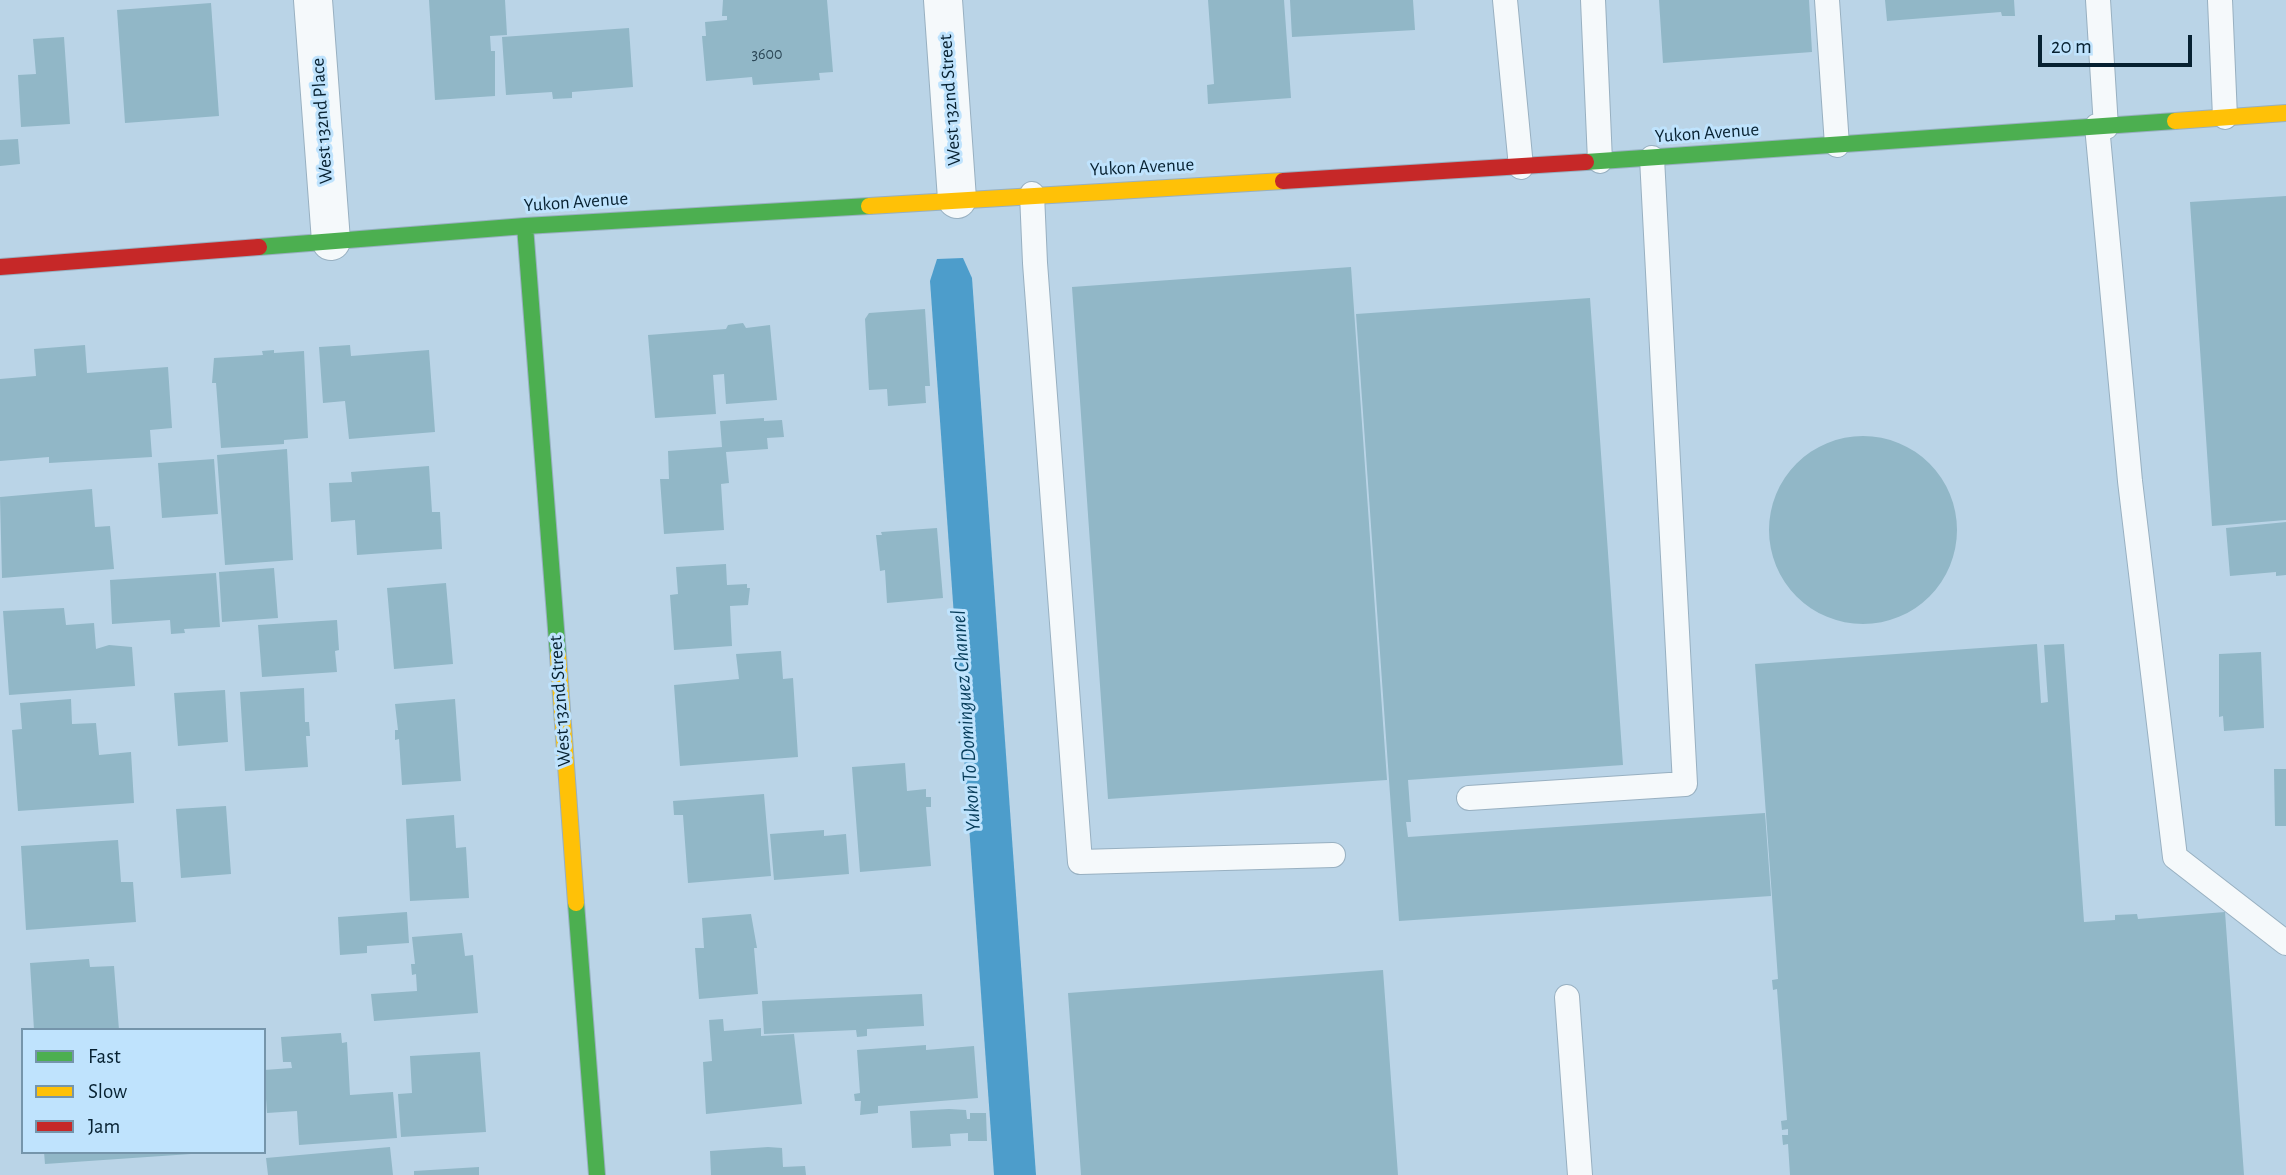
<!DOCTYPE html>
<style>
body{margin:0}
#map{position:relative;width:2286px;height:1175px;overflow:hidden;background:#bad4e7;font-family:"Alegreya Sans",sans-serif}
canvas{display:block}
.legend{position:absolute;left:21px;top:1028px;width:245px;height:126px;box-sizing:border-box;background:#bfe3fd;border:2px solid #7595ab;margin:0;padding:9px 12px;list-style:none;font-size:21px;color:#072131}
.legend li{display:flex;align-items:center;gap:14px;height:35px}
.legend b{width:35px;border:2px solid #7595ab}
.scale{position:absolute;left:2038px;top:35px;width:154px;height:32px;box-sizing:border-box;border:4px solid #072131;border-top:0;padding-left:9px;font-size:21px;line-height:24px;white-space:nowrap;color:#072131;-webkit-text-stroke:5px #bfe3fd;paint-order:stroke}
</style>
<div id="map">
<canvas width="2286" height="1175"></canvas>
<ul class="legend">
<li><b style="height:9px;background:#4caf50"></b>Fast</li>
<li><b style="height:9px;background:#ffc107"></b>Slow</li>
<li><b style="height:9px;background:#c62828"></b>Jam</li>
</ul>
<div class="scale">20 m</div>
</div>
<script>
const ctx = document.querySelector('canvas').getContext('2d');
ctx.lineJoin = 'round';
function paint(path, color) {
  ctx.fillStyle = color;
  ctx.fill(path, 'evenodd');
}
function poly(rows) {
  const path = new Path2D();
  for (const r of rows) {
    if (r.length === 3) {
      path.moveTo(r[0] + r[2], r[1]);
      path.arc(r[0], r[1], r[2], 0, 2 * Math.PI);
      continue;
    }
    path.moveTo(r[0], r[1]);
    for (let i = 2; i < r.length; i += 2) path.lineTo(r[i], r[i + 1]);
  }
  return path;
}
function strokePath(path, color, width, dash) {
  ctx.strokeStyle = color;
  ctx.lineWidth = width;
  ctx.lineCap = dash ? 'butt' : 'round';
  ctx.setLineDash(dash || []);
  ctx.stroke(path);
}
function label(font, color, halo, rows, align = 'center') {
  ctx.font = font + ' "Alegreya Sans",sans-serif';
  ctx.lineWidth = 6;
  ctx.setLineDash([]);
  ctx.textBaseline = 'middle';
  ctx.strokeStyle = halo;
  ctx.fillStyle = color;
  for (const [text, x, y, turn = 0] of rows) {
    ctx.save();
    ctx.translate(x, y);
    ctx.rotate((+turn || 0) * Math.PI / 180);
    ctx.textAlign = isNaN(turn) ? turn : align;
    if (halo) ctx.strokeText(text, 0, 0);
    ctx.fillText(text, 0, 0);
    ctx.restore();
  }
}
paint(poly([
 [963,258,972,278,1036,1175,994,1175,930,281,937,259]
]), '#4d9dcb');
paint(poly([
 [429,0,505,0,507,35,490,36,491,51,495,51,495,96,435,100],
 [723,0,827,0,833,72,819,73,820,80,753,85,752,77,706,81,702,36,706,36,705,22,727,20,727,16,722,16],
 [1208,0,1284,0,1291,98,1208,104,1207,85,1214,84],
 [1290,0,1413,0,1415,30,1292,37],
 [1659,0,1809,0,1812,52,1663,63],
 [1885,0,2014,0,2015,16,2002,16,2001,12,1887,21],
 [211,3,219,116,125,123,117,10],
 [629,28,633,87,572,92,572,98,553,99,552,92,506,95,502,37],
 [64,37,70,124,21,127,18,75,36,74,33,39],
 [18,139,20,164,0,166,0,140],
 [2286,196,2286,520,2212,526,2190,202],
 [1351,267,1387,780,1108,799,1072,287],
 [1590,298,1623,765,1408,780,1411,822,1406,822,1408,837,1765,813,1771,896,1399,921,1356,314],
 [925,309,930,386,925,386,926,403,888,406,887,389,869,390,865,319,869,313],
 [743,323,746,328,770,325,777,400,726,404,724,374,713,375,716,414,655,418,648,335,726,329,728,325],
 [85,345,87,373,168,367,172,428,150,430,152,457,49,463,49,457,0,461,0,379,36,376,34,349],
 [350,345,351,356,429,350,435,432,349,439,345,401,323,403,319,347],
 [274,350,274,353,304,351,308,438,284,440,284,444,221,448,216,383,212,383,214,358,263,355,262,351],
 [764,418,764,421,782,420,784,437,767,438,768,449,726,452,729,483,721,484,724,530,664,534,660,479,669,479,668,451,722,447,720,421],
 [1863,530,94],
 [287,449,293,560,225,565,217,455],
 [214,459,218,514,162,518,158,463],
 [429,466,432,512,440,512,442,549,357,555,355,520,331,522,329,483,352,482,351,472],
 [92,489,95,527,110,526,114,569,2,578,0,497],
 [2286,522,2286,575,2276,576,2276,572,2230,576,2226,528],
 [937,528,943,598,887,603,885,570,880,571,876,535,882,535,881,532],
 [726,564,727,585,747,584,747,588,750,588,748,605,730,606,732,646,674,650,670,595,678,594,676,567],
 [274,568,278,618,222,622,219,572],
 [216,573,220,627,184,629,185,633,171,634,170,620,112,624,110,580],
 [446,583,453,664,394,669,387,588],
 [64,608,66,625,94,623,96,649,109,645,132,647,135,686,9,695,3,611],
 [337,620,339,650,335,651,337,672,262,677,258,625],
 [2037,644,2041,703,2048,702,2044,645,2064,644,2084,922,2115,920,2115,915,2137,914,2138,919,2225,912,2244,1175,1790,1175,1788,1144,1783,1145,1782,1135,1788,1135,1788,1129,1782,1130,1781,1121,1787,1120,1777,989,1773,990,1772,980,1778,979,1755,664],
 [781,651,783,679,793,678,798,757,680,766,674,685,739,679,736,654],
 [2261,652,2264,728,2224,731,2223,716,2219,717,2219,654],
 [304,688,305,722,309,722,310,736,306,736,308,767,245,771,240,692],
 [225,690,228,742,178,746,174,693],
 [71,699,72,724,96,723,99,755,131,752,134,803,18,811,12,730,22,729,20,703],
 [455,699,461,781,402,785,399,739,395,740,395,730,398,730,395,704],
 [905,763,907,791,926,789,926,797,931,797,931,807,926,807,931,866,860,872,852,767],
 [2274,769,2286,769,2286,826,2275,826],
 [764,794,771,876,688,883,683,815,674,815,673,801],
 [226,806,231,874,181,878,176,809],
 [454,815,456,848,466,847,469,898,410,901,406,819],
 [824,830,824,836,846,834,849,874,774,880,770,834],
 [118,840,121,882,133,882,136,922,26,930,21,846],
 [407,912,409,943,367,946,367,953,340,955,338,917],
 [751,914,757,948,754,948,758,994,699,999,695,948,704,948,702,918],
 [462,933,465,956,473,955,478,1013,374,1021,371,994,417,991,416,974,412,975,411,964,415,964,412,937],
 [89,959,90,967,114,966,119,1030,34,1030,30,963],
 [1383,970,1398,1175,1081,1175,1068,993],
 [922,994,924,1026,867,1029,867,1036,857,1037,856,1030,764,1034,762,1001],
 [723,1019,724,1031,761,1028,761,1036,794,1034,802,1104,706,1114,703,1062,712,1061,709,1020],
 [341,1033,342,1043,347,1042,350,1095,393,1092,397,1138,299,1145,297,1111,267,1113,264,1070,292,1068,291,1062,283,1062,281,1037],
 [926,1045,926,1050,974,1046,978,1098,878,1106,878,1113,860,1115,861,1101,855,1101,854,1094,860,1093,857,1050],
 [480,1052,486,1132,401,1137,398,1094,412,1093,410,1056],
 [949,1109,966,1110,967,1119,970,1119,970,1113,986,1113,987,1141,968,1141,968,1133,950,1134,951,1146,912,1148,910,1111],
 [390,1147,393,1175,268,1175,266,1158],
 [768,1147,782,1148,783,1167,805,1166,806,1175,711,1175,710,1151],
 [44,1152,191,1152,191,1154,45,1164],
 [479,1167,479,1175,414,1175,414,1171]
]), '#91b7c7');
const lane = poly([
 [1505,0,1521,167],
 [1593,0,1600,161],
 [1827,0,1837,145],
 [2098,0,2106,127],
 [2220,0,2225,117],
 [2097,126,2130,481,2175,857,2286,943],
 [1032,194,1035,263,1080,862,1333,855],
 [1469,798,1685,784,1652,158],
 [1567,997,1580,1175]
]);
const street = poly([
 [313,0,331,241],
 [943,0,957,199]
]);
const fast = poly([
 [1586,162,2175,121],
 [525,226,558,655],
 [259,247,525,226,869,206],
 [576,903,597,1175]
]);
const slow = poly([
 [2175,121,2286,113],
 [869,206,1283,181],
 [558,655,576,903]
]);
const jam = poly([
 [1283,181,1586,162],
 [0,267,259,247]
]);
strokePath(lane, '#98b0c1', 26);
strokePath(street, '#98b0c1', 40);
strokePath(fast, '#98b0c1', 18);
strokePath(slow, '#98b0c1', 18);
strokePath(jam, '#98b0c1', 18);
strokePath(lane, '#f5f9fb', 24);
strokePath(street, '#f5f9fb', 38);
strokePath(fast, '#4caf50', 16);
strokePath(slow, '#ffc107', 16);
strokePath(jam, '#c62828', 16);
label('16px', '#2a4656', null, [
 ["3600",767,54]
]);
label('19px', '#072131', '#bfe3fd', [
 ["West 132nd Street",950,100,-94],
 ["West 132nd Place",322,121,-94],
 ["Yukon Avenue",1707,133,-4],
 ["Yukon Avenue",1142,167,-3],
 ["Yukon Avenue",576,202,-4],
 ["West 132nd Street",560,701,-94]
]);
label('italic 21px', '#073d5b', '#bfe3fd', [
 ["Yukon To Dominguez Channel",966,721,-94]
]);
</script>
